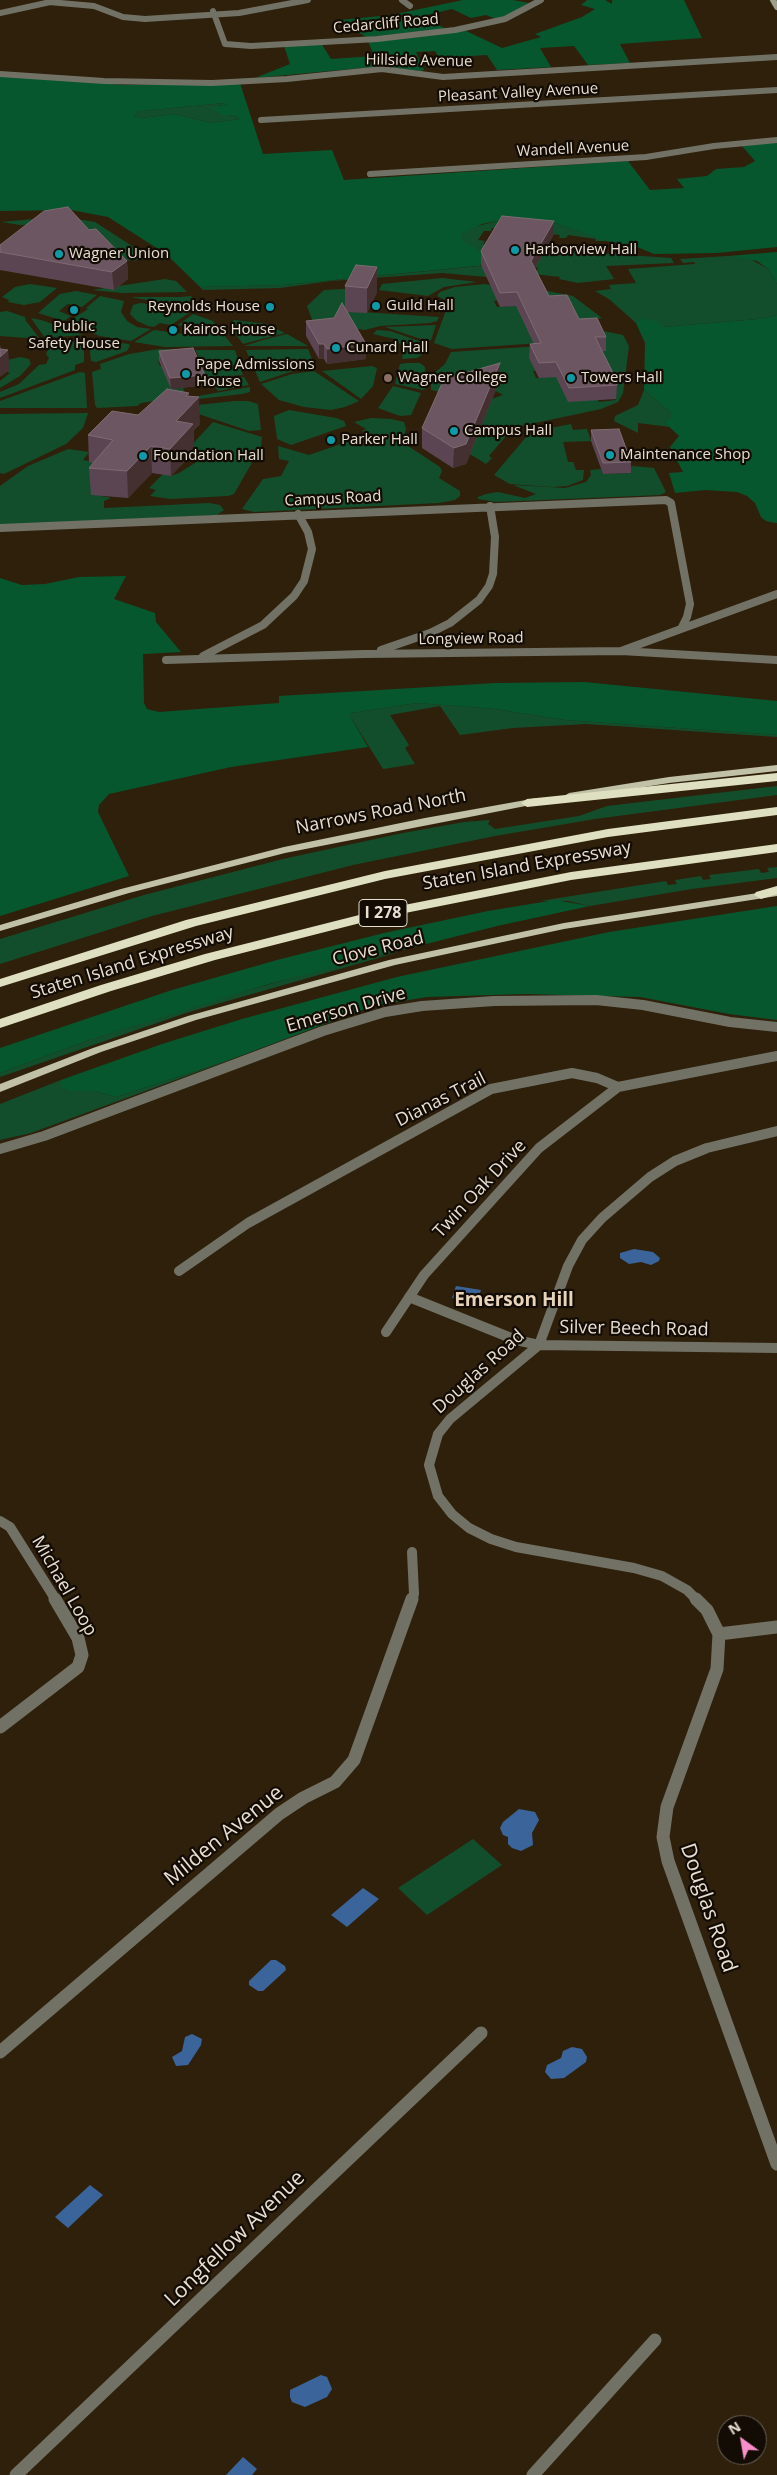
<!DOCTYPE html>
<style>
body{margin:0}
#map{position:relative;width:777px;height:2475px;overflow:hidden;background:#2f200b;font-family:"Open Sans",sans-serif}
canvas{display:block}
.north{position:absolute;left:717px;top:2415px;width:50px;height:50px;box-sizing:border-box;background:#120c04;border:1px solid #686056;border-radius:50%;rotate:328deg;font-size:14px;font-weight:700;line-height:20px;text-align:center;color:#e8ded1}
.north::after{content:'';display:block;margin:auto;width:18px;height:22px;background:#f98fca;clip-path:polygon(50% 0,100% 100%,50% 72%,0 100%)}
</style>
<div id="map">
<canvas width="777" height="2475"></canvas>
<div class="north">N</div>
</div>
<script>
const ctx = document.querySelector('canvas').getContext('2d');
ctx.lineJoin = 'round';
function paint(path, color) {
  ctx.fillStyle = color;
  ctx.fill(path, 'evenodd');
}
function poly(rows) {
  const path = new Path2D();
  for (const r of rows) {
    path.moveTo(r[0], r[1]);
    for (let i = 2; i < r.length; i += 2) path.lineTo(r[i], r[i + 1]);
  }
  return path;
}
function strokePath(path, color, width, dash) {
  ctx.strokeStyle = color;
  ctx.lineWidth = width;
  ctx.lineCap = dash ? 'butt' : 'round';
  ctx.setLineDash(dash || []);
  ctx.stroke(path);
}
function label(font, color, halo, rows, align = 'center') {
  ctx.font = font + ' "Open Sans",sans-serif';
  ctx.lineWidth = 4.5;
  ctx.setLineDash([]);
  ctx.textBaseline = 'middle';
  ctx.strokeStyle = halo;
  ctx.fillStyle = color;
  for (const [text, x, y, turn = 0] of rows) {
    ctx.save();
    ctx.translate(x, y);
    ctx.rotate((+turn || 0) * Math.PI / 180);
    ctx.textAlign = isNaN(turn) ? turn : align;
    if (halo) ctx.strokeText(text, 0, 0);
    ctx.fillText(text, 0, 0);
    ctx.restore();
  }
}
paint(poly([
 [225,103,228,104,218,106,230,116,236,116,240,119,211,123,175,114,141,118,134,116,137,112,142,111],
 [45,218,71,218,95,222,152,259,124,261,53,224,20,225,1,222],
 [502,220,537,220,555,223,608,241,595,241,596,239,568,235,566,238,559,238,560,235,492,228,491,231,484,231,478,240,485,241,483,244,509,247,482,254,461,240,461,234,470,228],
 [524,248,671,258,674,263,606,266,614,279,578,283,559,279,560,277,534,274,538,268,535,267],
 [728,256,750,259,768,269,777,284,777,315,758,319,662,327,656,322,636,323,609,299,595,291,611,289,609,285,636,283,628,269,695,264,694,262,683,263,680,259],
 [480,266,495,267,487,277,442,273,331,281,280,288,203,290,200,287,284,285],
 [442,278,477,282,444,287,428,296,379,290,382,284],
 [165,279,176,281,187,292,122,293,92,290],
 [30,284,57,288,40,302,24,305,8,302,9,300,2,297,15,287],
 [485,284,494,286,501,300,494,301,497,307,525,305,555,342,452,349,434,343,449,302,437,296,440,292,455,287],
 [343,289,356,290,346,311,439,317,437,321,430,323,380,326,365,330,313,322,307,306,324,290],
 [537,289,573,296,602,318,571,321],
 [76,291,97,295,82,307,68,304,59,311,71,316,64,321,38,313,60,294],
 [100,296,124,301,121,312,127,321,137,327,151,329,131,341,100,336,66,323,88,309,86,308],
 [191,296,203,311,131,297,181,297],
 [140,303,142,303,189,313,171,325,160,323,154,327,148,326,137,321,130,314,133,305],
 [7,311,25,317,26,321,40,339,0,336,0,312],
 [193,314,213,321,233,346,165,347,134,342,154,330,191,335,192,334,190,333,195,329,178,325],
 [31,318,41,320,83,335,45,338],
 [234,320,267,324,285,333,243,344,229,325],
 [436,325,431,340,427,341,385,327],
 [377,330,390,331,425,343,428,346,424,353,417,358,402,359,403,350,401,345,395,339,373,334],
 [603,331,623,335,629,346,623,393,618,402,601,409,521,426,506,436,489,456,492,458,486,464,460,448,477,404,503,395,487,386,447,393,431,390,431,376,445,364,451,352,555,345,540,370,533,371,536,378,565,375,568,402,597,398,599,402,616,400,579,332],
 [287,334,308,346,244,346,263,340],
 [99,339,128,344,130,345,127,351,96,362,91,361,89,342],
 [78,341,84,343,84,362,75,365,75,370,0,398,0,392,19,384,39,365,46,364,49,358,46,354,50,345],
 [159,349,193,350,170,360,158,361,160,366,184,363,171,389,183,388,186,396,141,403,137,406,97,408,95,405,92,372,101,369,100,364,129,354],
 [308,349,314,364,260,382,246,350],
 [195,350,235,350,240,365,203,368,194,357,199,357],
 [20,357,29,359,31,364,20,376,0,388,0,381,10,373,7,372,7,360],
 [408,363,420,363,425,367,426,379,429,382,426,388,423,390,395,384,400,364],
 [372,366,377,368,373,386,361,399,322,371],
 [240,367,243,375,203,378,199,371],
 [314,371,359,401,345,407,331,410,304,407,279,400,261,384,292,374],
 [80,372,85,373,87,408,0,408,0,401],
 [244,377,249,385,218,391,211,381],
 [393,386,421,393,411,415,400,416,378,408],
 [250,387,250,392,242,394,146,405],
 [644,390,671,413,671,417,664,422,670,427,638,423,638,433,614,421,615,416,638,405],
 [235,401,248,401,258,404,261,430,249,431,178,407],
 [289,410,336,418,344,421,346,426,291,445,277,439,274,416],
 [88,413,83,428,66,444,4,474,0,473,0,414],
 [371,418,391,419,404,422,406,429,402,442,440,467,442,471,439,478,460,491,460,496,455,500,439,503,254,512,242,509,263,479,281,476,289,461,279,459,278,446,309,455,367,435,362,431,366,429,354,422],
 [213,422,262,437,261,447,234,494,228,496,171,499,150,496,156,490,149,488,163,474,171,476,179,473,195,463,198,452,187,450],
 [571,424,573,430,587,429,591,441,563,442,568,462,573,462,576,470,584,470,583,480,567,486,552,487,510,484,494,475,527,436,541,430],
 [68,449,89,452,83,460,115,466,92,494,111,498,104,501,104,508,209,503,220,505,224,510,217,515,0,525,0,486,28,466],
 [633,466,654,468,666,492,660,495,496,502,478,499,478,497,486,494,498,492,525,498,536,494,513,485,565,488,586,482,591,475,590,470,601,469,603,474,631,473,630,467],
 [417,703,495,709,565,720,777,735,777,737,586,724,513,728,460,735,440,706,390,715,409,745,405,748,415,764,383,769,350,716,351,713],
 [777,786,777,795,595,819,495,836,353,865,152,916,0,964,0,939,144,895,283,859,403,833,464,822,490,820,488,824,495,829,579,816,607,806],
 [777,867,777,878,692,889,590,906,568,901,540,901,666,881,668,885,677,884,675,880,701,876,703,880,711,879,709,875,759,869,761,873,769,872,767,868],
 [399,952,189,1012,0,1077,0,1073,89,1040,207,1002,327,968],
 [227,1061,31,1133,0,1140,0,1104,61,1080,61,1088,68,1091,95,1091,116,1097],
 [473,1839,502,1865,427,1915,398,1888]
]), '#134e2c');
paint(poly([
 [463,0,513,0,529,3,510,14,496,19,486,15,471,18,452,9,423,16,446,29,366,37,340,20,391,15],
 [587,0,605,0,612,4,612,0,684,0,702,38,620,44,630,63,588,65,574,46,540,48,551,67,497,70,487,55,439,58,435,51,416,52,424,70,420,71,383,66,255,78,290,64,284,46,321,43,331,59,374,56,368,41,464,30,502,48,541,37,535,34,582,17,595,9,581,5],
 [0,75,124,85,240,83,263,154,332,150,344,180,628,161,650,190,684,188,677,179,707,176,716,169,744,167,755,161,742,146,777,141,777,247,717,253,654,254,635,246,606,241,555,223,537,220,502,220,482,224,461,234,462,240,478,250,485,258,480,266,477,266,284,285,200,287,166,254,108,217,71,210,0,211],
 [225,103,227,104,211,108,222,115,236,116,240,119,211,123,175,114,141,118,134,116,137,112,142,111],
 [777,252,777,284,768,269,757,261,728,256],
 [777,315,777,523,775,523,766,521,761,517,755,503,747,496,737,492,705,490,675,493,669,473,683,472,670,447,679,436,664,422,671,417,671,413,644,390,645,343,636,323,641,319,647,319,657,322,663,327,758,319],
 [126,576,114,599,155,613,156,622,181,652,143,654,144,703,147,709,159,712,279,703,279,696,496,683,584,682,777,701,777,735,565,720,495,709,417,703,351,713,350,716,368,747,231,767,109,794,99,805,98,812,129,876,0,916,0,578,22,585,45,584,79,577],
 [555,900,590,906,497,926,269,984,89,1040,0,1073,0,1048,172,990,277,960,384,933,488,911],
 [777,906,777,1020,729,1014,640,997,525,994,427,997,379,1005,359,1011,227,1061,116,1097,95,1091,68,1091,61,1088,61,1080,162,1044,242,1019,397,977,609,932]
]), '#07572e');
paint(poly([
 [634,1249,653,1252,660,1258,659,1261,651,1265,641,1262,629,1264,620,1258,620,1253],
 [456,1286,481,1290,477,1302,452,1298],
 [519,1809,535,1812,539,1820,532,1833,533,1845,521,1851,512,1848,508,1844,508,1837,503,1835,500,1828,503,1822],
 [363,1888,379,1899,347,1927,331,1915],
 [271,1960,276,1960,285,1966,286,1970,263,1991,258,1991,249,1985,249,1981],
 [192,2034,202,2039,201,2045,188,2065,176,2066,172,2057,182,2051,185,2037],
 [572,2047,582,2049,587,2057,586,2062,564,2078,551,2079,545,2072,547,2065,561,2058,563,2051],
 [90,2185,103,2195,68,2228,55,2217],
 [321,2375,327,2377,330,2384,332,2389,327,2397,305,2407,292,2402,290,2397,290,2390],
 [243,2457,257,2469,252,2475,226,2475]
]), '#3b649a');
strokePath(poly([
 [402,0,410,6],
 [49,2,94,6,123,17,145,19,239,13,308,0],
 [213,11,225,44,251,46,377,39,455,30,505,19,541,0],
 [0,13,55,1],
 [0,74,104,81,212,83,287,79,382,69,443,77,777,57],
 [261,120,777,90],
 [370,174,646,157,714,146,777,140]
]), '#717265', 6);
strokePath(poly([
 [0,528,666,500,671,503,690,604,687,617,681,629,621,651],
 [681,629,777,594],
 [381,650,430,633,450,623,479,600,489,586,493,574,495,537,490,506],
 [203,656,263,625,294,596,304,581,312,549,308,532,298,514],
 [166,660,364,654,621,651,777,660]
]), '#717265', 8);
strokePath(poly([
 [0,1149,44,1136,323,1031,385,1012,422,1006,494,1001,596,1000,643,1005,730,1022,777,1027],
 [179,1271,248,1223,491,1089,572,1073,597,1078,618,1087,777,1056],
 [409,1297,516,1340,539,1345,777,1348],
 [386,1332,424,1275,539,1148,618,1087],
 [0,1521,10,1527,56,1600],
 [412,1600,414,1594,412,1552],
 [697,1600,687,1590,662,1576,634,1568,516,1547,491,1539,469,1528,452,1514,438,1496,429,1465,438,1434,450,1419,539,1345,568,1266,582,1240,602,1218,650,1177,675,1161,707,1148,777,1131]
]), '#717265', 10);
strokePath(poly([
 [696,1599,707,1610,719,1634,717,1669,667,1807,663,1837,668,1861,777,2164],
 [719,1634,777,1627],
 [0,1727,78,1667,82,1655,78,1638,55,1599],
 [0,2052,279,1814,303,1798,335,1782,354,1760,412,1599],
 [16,2475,481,2033],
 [533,2475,655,2340]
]), '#717265', 13);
strokePath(poly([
 [773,0,777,7]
]), '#9d9e8b', 6);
paint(poly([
 [777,765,777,771,669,783,569,799,564,796,569,793,669,777,777,765],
 [537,798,541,799,541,803,285,853,129,893,0,931,0,925,121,889,284,847,425,818,537,798],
 [777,890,777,896,564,929,395,965,196,1020,101,1052,0,1092,0,1084,93,1048,188,1016,389,960,564,923,777,890]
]), '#c0c1a7');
paint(poly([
 [777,773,777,781,527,807,521,803,527,799,777,773],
 [777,807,777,815,608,837,385,879,196,926,0,987,0,979,186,920,385,871,608,829,777,807],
 [777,844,777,852,571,880,380,918,215,960,111,991,0,1028,0,1019,101,985,205,954,379,910,571,872,777,844],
 [777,886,777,894,761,899,754,895,756,892,777,886]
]), '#dfe0c1');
paint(poly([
 [89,230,127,261,128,279,114,290,0,270,0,245],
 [554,234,535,268,549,296,579,319,606,337,606,351,602,351,613,373,613,378,617,385,616,399,568,402,556,377,539,378,529,358,530,344,534,344,516,306,500,307,481,265,481,251],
 [377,267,377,292,367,313,347,312,366,359,327,364,324,359,319,359,306,336,306,321,334,318,345,308,345,286],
 [159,351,206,385,171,389,159,361],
 [499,382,466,464,453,468,422,448,422,428],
 [189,396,200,424,194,430,194,451,171,476,152,473,128,498,91,495,89,468,93,463,89,462,88,435,138,415],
 [591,430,631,462,631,473,603,474,591,441]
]), '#5c4553');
paint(poly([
 [554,221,554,234,531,275,531,261],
 [127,261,128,279,114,290,112,272],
 [377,267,377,292,367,313,367,288],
 [319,344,324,344,324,359,319,359],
 [366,344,366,359,327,364,327,349],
 [1,345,2,355,8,350,10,370,0,377,0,347],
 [500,363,499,382,466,464,453,468,454,448],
 [205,375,206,385,171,389,170,378],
 [189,393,190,407,199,397,200,424,194,430,194,451,171,476,170,449,176,421,186,396],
 [151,446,152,473,128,498,127,471]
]), '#443031');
const building = poly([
 [68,207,89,230,96,229,127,261,112,272,0,252,0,245,44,211,68,207],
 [502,216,554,221,531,261,549,296,567,295,579,319,597,318,606,337,595,337,613,373,611,373,617,385,569,388,556,362,539,363,530,344,541,343,517,292,500,293,481,251,502,216],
 [356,265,377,267,367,288,345,286,356,265],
 [342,303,366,344,327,349,324,344,319,344,306,321,334,318,342,303],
 [193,348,205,375,170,378,159,351,193,348],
 [0,349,8,350,0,357,0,349],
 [500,363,466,444,454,448,422,428,444,379,500,363],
 [167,389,189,393,186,396,199,397,176,421,193,424,170,449,151,446,127,471,89,468,113,440,88,435,112,411,138,415,167,389],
 [619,429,631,462,603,463,591,430,619,429]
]);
paint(building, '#6c5661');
strokePath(building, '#7f6b72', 1);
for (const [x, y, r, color] of [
 [515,250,5,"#0f9aa8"],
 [59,254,5,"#0f9aa8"],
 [376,306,5,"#0f9aa8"],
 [270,307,5,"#0f9aa8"],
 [74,310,5,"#0f9aa8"],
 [173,330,5,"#0f9aa8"],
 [336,348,5,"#0f9aa8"],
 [186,374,5,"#0f9aa8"],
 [388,378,5,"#8d6e63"],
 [571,378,5,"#0f9aa8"],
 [454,431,5,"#0f9aa8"],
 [331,440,5,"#0f9aa8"],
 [610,455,5,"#0f9aa8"],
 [143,456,5,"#0f9aa8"]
]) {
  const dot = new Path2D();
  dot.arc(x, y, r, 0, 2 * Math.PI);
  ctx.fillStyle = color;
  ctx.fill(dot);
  strokePath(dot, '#120c04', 2);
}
label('15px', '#e8ded1', '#120c04', [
 ["Cedarcliff Road",386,24,-5],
 ["Hillside Avenue",419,61,1],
 ["Pleasant Valley Avenue",518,93,-3],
 ["Wandell Avenue",573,149,-3],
 ["Campus Road",333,499,-3],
 ["Longview Road",471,639,-1]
]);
label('15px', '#e8ded1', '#120c04', [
 ["Harborview Hall",525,250],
 ["Wagner Union",69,254],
 ["Guild Hall",386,306],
 ["Reynolds House",260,307,"right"],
 ["Public",74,327,"center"],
 ["Safety House",74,344,"center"],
 ["Kairos House",183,330],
 ["Cunard Hall",346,348],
 ["Pape Admissions",196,365],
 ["House",196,382],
 ["Wagner College",398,378],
 ["Towers Hall",581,378],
 ["Campus Hall",464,431],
 ["Parker Hall",341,440],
 ["Maintenance Shop",620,455],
 ["Foundation Hall",153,456]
], 'left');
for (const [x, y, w] of [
 [383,913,48]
]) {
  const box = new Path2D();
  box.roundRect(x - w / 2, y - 13.5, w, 27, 4);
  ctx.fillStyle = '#120c04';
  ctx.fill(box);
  strokePath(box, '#e8ded1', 1);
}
label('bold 16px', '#e8ded1', null, [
 ["I 278",383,913]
]);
label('18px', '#e8ded1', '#120c04', [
 ["Narrows Road North",381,812,-11],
 ["Staten Island Expressway",527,866,-10],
 ["Clove Road",378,949,-14],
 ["Staten Island Expressway",132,963,-17],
 ["Emerson Drive",346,1010,-16],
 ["Dianas Trail",441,1100,-27],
 ["Twin Oak Drive",480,1189,-47],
 ["Silver Beech Road",634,1329,1],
 ["Douglas Road",479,1372,-42],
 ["Michael Loop",64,1586,60]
]);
label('bold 19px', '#e8d4ba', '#120c04', [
 ["Emerson Hill",514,1301]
]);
label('21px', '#e8ded1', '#120c04', [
 ["Milden Avenue",224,1836,-39],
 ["Douglas Road",708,1908,71],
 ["Longfellow Avenue",235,2239,-44]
]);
</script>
